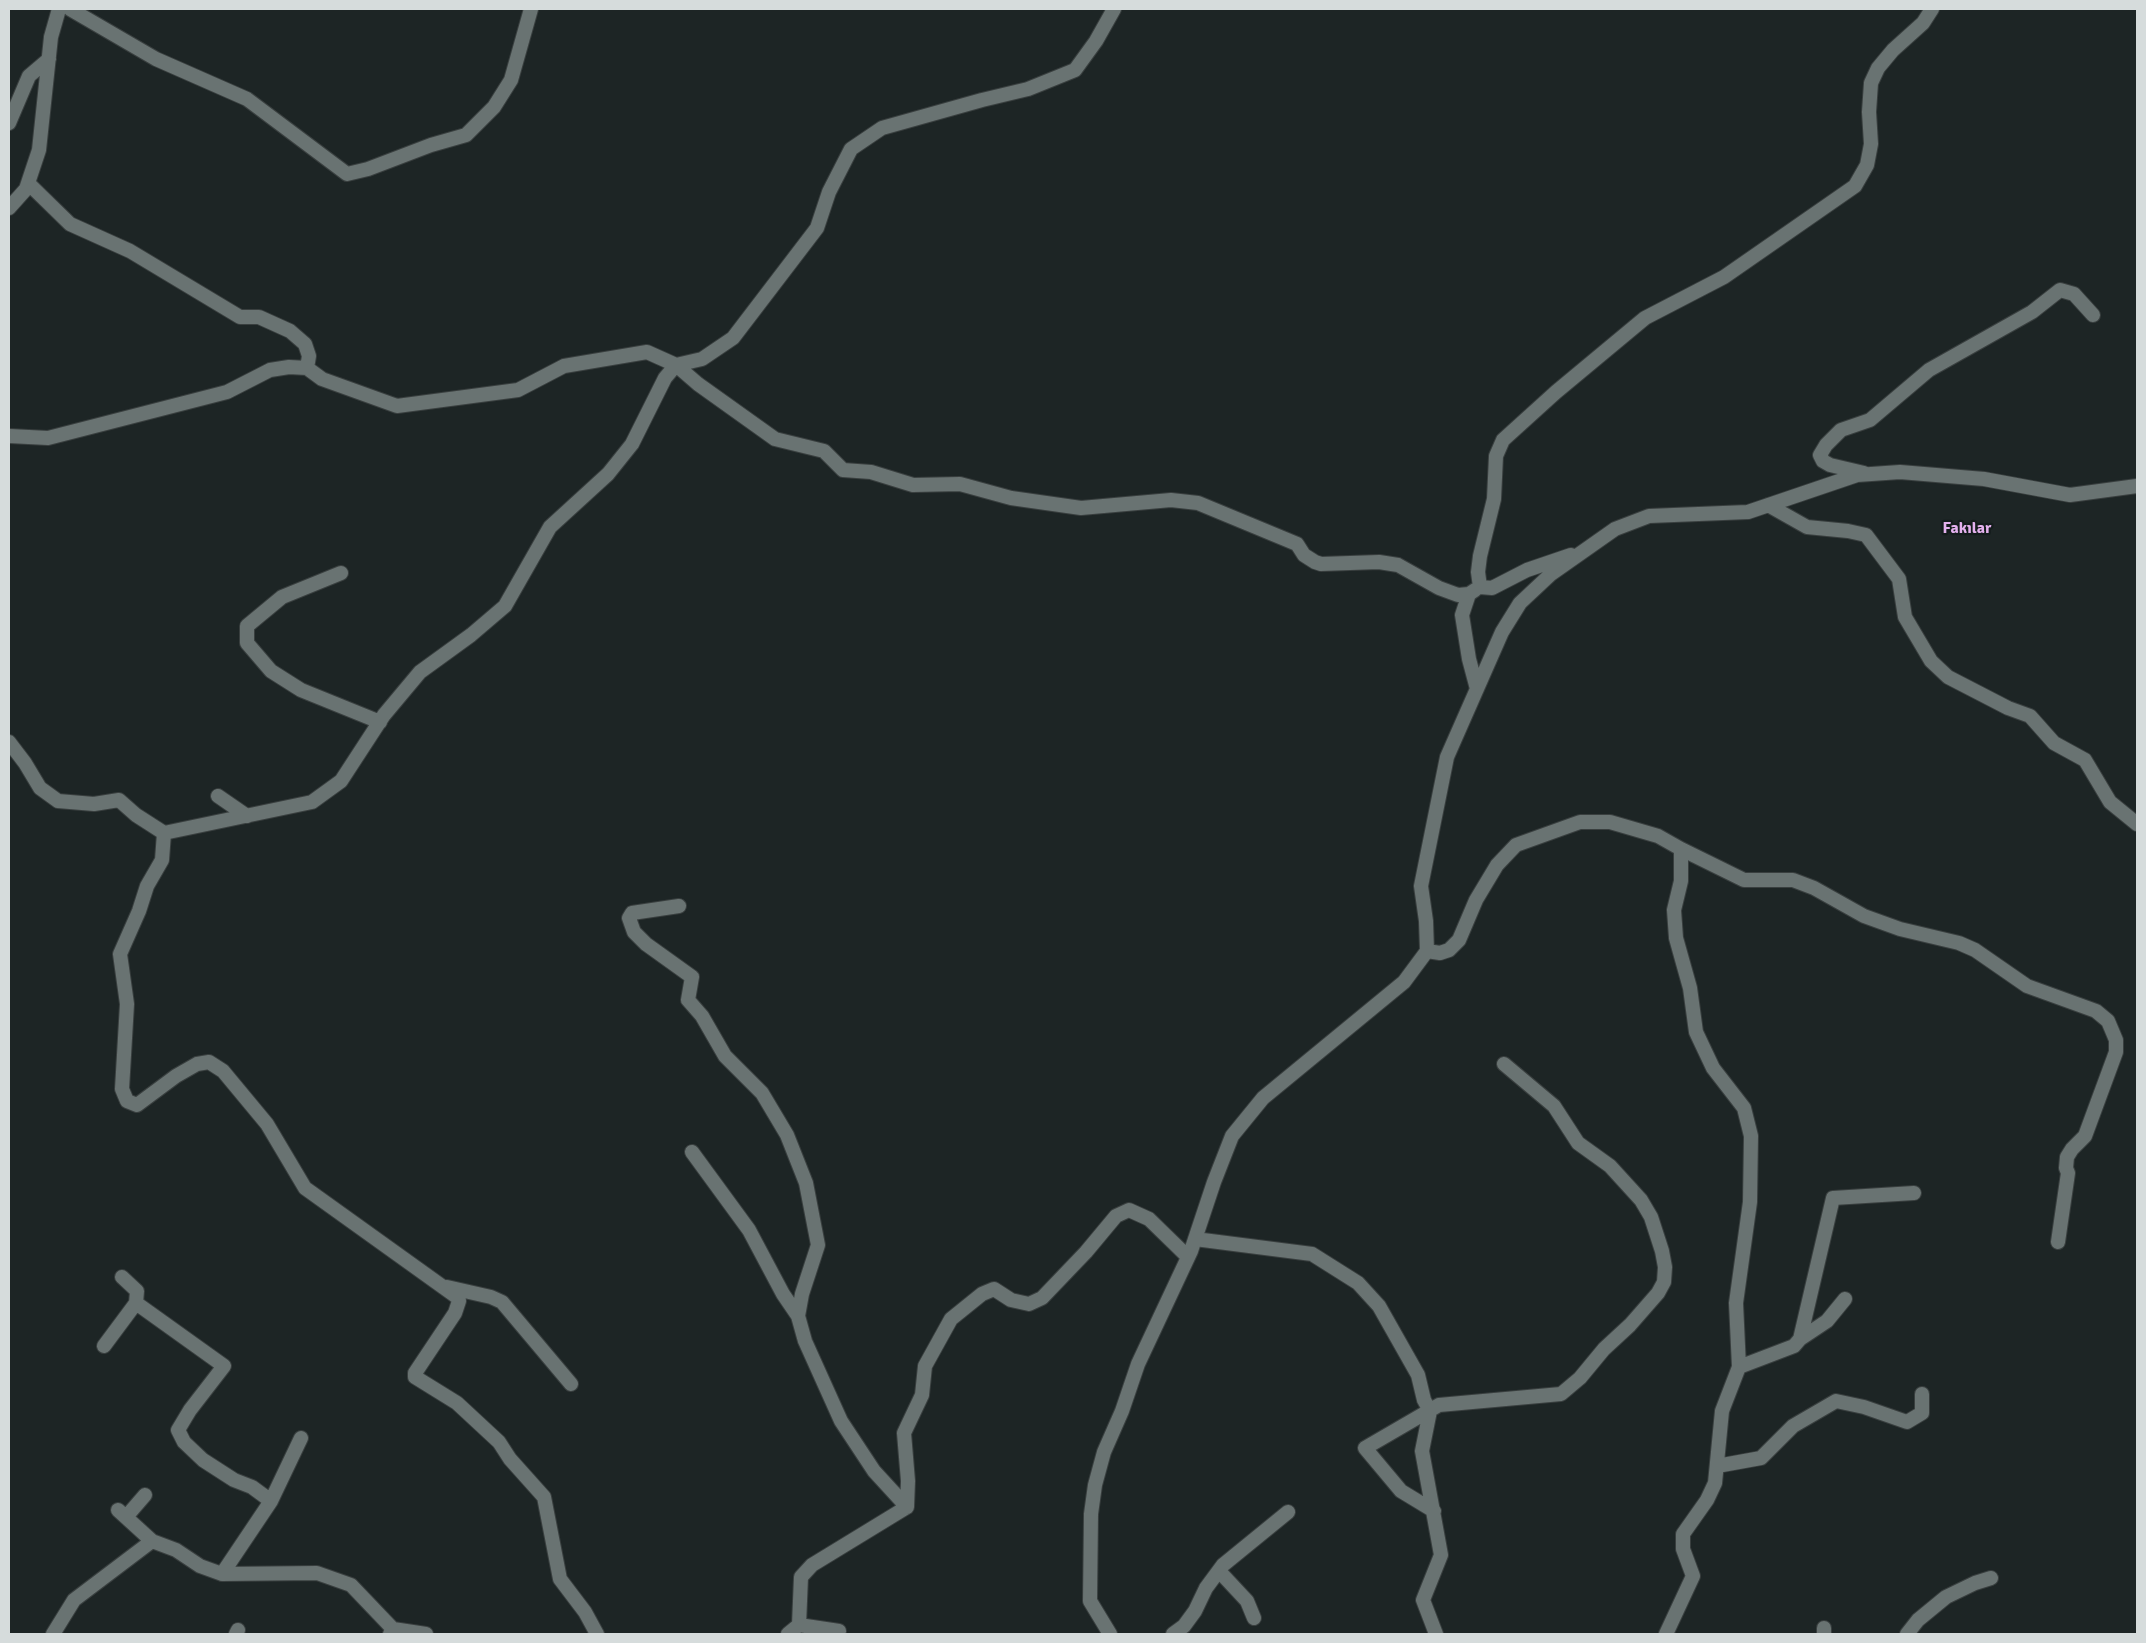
<!DOCTYPE html>
<meta charset="utf-8">
<style>
body{margin:0}
#map{position:relative;width:2146px;height:1643px;overflow:hidden;background:#1d2525;font-family:Signika,sans-serif}
canvas{display:block}
.frame{position:absolute;inset:0;border:10px solid #d6dcdc;pointer-events:none}
</style>
<div id="map">
<canvas width="2146" height="1643"></canvas>
<div class="frame"></div>
</div>
<script>
const ctx = document.querySelector('canvas').getContext('2d');
ctx.lineJoin = 'round';
function poly(rows) {
  const path = new Path2D();
  for (const r of rows) {
    path.moveTo(r[0], r[1]);
    for (let i = 2; i < r.length; i += 2) path.lineTo(r[i], r[i + 1]);
  }
  return path;
}
function strokePath(path, color, width, dash) {
  ctx.strokeStyle = color;
  ctx.lineWidth = width;
  ctx.lineCap = dash ? 'butt' : 'round';
  ctx.setLineDash(dash || []);
  ctx.stroke(path);
}
function label(font, color, halo, rows, align = 'center') {
  ctx.font = font + ' Signika,sans-serif';
  ctx.lineWidth = 4.5;
  ctx.setLineDash([]);
  ctx.textBaseline = 'middle';
  ctx.strokeStyle = halo;
  ctx.fillStyle = color;
  for (const [text, x, y, turn = 0] of rows) {
    ctx.save();
    ctx.translate(x, y);
    ctx.rotate((+turn || 0) * Math.PI / 180);
    ctx.textAlign = isNaN(turn) ? turn : align;
    if (halo) ctx.strokeText(text, 0, 0);
    ctx.fillText(text, 0, 0);
    ctx.restore();
  }
}
const minor = poly([
 [70,9,156,59,247,99,347,174,368,169,431,145,466,135,494,107,511,80,531,9],
 [9,123,29,76,49,59],
 [28,183,70,224,130,251,240,317,259,317,290,331,305,344,309,356,307,368,322,379,397,406,518,390,564,366,647,352,676,365,698,384,775,439,824,451,843,470,871,472,913,485,960,484,1011,498,1081,508,1171,500,1198,503,1297,544,1304,555,1315,562,1321,564,1379,562,1398,565,1439,588,1458,595,1469,594],
 [9,208,26,189,39,150,51,37,59,9],
 [9,436,48,438,227,392,270,370,289,367,307,368],
 [1864,473,1830,465,1823,461,1820,455,1826,445,1841,430,1870,420,1929,370,2032,312,2060,290,2074,294,2093,315],
 [1768,505,1807,527,1848,531,1866,535,1899,579,1905,617,1931,661,1948,677,2008,708,2030,716,2054,743,2085,760,2110,802,2137,824],
 [1571,555,1527,570,1492,588,1480,587,1478,572,1480,556,1494,499,1496,456,1503,440,1556,392,1645,318,1724,277,1855,186,1867,165,1871,144,1869,112,1871,83,1878,68,1893,50,1923,23,1932,9],
 [341,573,282,597,247,626,247,643,271,671,301,690,380,722],
 [1475,590,1469,594,1462,615,1469,659,1477,689],
 [9,742,25,763,40,788,58,801,94,804,119,800,136,815,164,833,312,802,341,781,384,715,420,672,471,635,505,606,550,527,608,474,632,444,665,378,676,365,702,359,733,338,817,228,829,192,851,149,882,128,982,100,1028,89,1075,70,1096,41,1114,9],
 [218,796,247,816],
 [164,833,162,860,147,886,139,911,120,954,127,1004,122,1089,127,1101,137,1105,176,1076,197,1064,209,1062,223,1071,267,1124,305,1188,457,1297,459,1301,455,1313,415,1373,415,1377,457,1403,499,1442,510,1459,544,1497,560,1579,585,1612,597,1634],
 [1681,849,1744,880,1793,880,1814,888,1864,916,1900,929,1959,943,1975,950,2027,986,2096,1011,2108,1021,2116,1040,2116,1052,2085,1136,2072,1149,2067,1157,2066,1168,2068,1173,2058,1242],
 [679,906,632,913,629,918,634,932,646,944,692,977,688,1000,702,1016,725,1056,762,1093,787,1135,806,1183,818,1245,802,1294,798,1316,805,1341,841,1421,874,1471,907,1507,812,1565,801,1577,799,1625,788,1634],
 [1427,951,1440,953,1449,950,1459,940,1476,900,1497,865,1516,845,1580,822,1610,822,1658,836,1681,849,1681,881,1674,910,1676,938,1690,988,1696,1032,1713,1068,1744,1108,1751,1136,1750,1202,1736,1303,1739,1367,1722,1411,1715,1483,1707,1500,1683,1534,1683,1549,1693,1576,1666,1634],
 [692,1152,749,1230,783,1294,798,1316],
 [1195,1239,1312,1254,1358,1283,1379,1306,1418,1375,1424,1400,1430,1411,1422,1451,1441,1555,1423,1600,1436,1634],
 [122,1277,137,1291,136,1303],
 [447,1287,491,1297,502,1302,571,1384],
 [1800,1339,1827,1321,1845,1299],
 [104,1346,136,1303,224,1366,190,1410,178,1430,184,1442,203,1460,234,1480,252,1487,271,1501],
 [1739,1367,1794,1346,1800,1339,1833,1198,1914,1193],
 [1717,1466,1761,1458,1793,1426,1836,1401,1864,1407,1907,1422,1922,1413,1922,1394],
 [907,1507,908,1481,904,1433,922,1395,925,1366,951,1319,982,1294,994,1289,1011,1300,1029,1304,1042,1298,1086,1252,1116,1216,1129,1210,1149,1219,1188,1257],
 [118,1510,152,1541,176,1550,200,1566,222,1574,317,1573,351,1585,393,1629],
 [1434,1511,1401,1491,1365,1448,1439,1405,1561,1394,1580,1378,1604,1349,1630,1325,1658,1293,1664,1282,1665,1267,1662,1251,1651,1217,1641,1200,1610,1166,1578,1143,1554,1106,1504,1064],
 [126,1517,145,1495],
 [1219,1571,1247,1601,1254,1618],
 [222,1574,271,1501,301,1438],
 [799,1625,839,1631],
 [53,1634,74,1600,152,1541],
 [236,1634,238,1630],
 [390,1634,393,1629,426,1634],
 [1110,1634,1090,1601,1091,1514,1095,1485,1104,1452,1122,1411,1138,1364,1191,1251,1214,1182,1232,1136,1263,1098,1404,982,1427,951,1426,921,1421,886,1447,757,1502,632,1520,603,1551,574,1615,529,1649,516,1748,512,1857,475,1900,472,1984,479,2070,495,2137,486],
 [1173,1634,1184,1626,1195,1611,1206,1588,1223,1565,1288,1512],
 [1824,1634,1824,1628],
 [1907,1634,1918,1620,1946,1597,1975,1583,1991,1578]
]);
strokePath(minor, '#393f3f', 16);
strokePath(minor, '#697372', 14);
label('bold 16px', '#e4b1ee', '#141c1c', [
 ["Fakılar",1967,529]
]);
</script>
